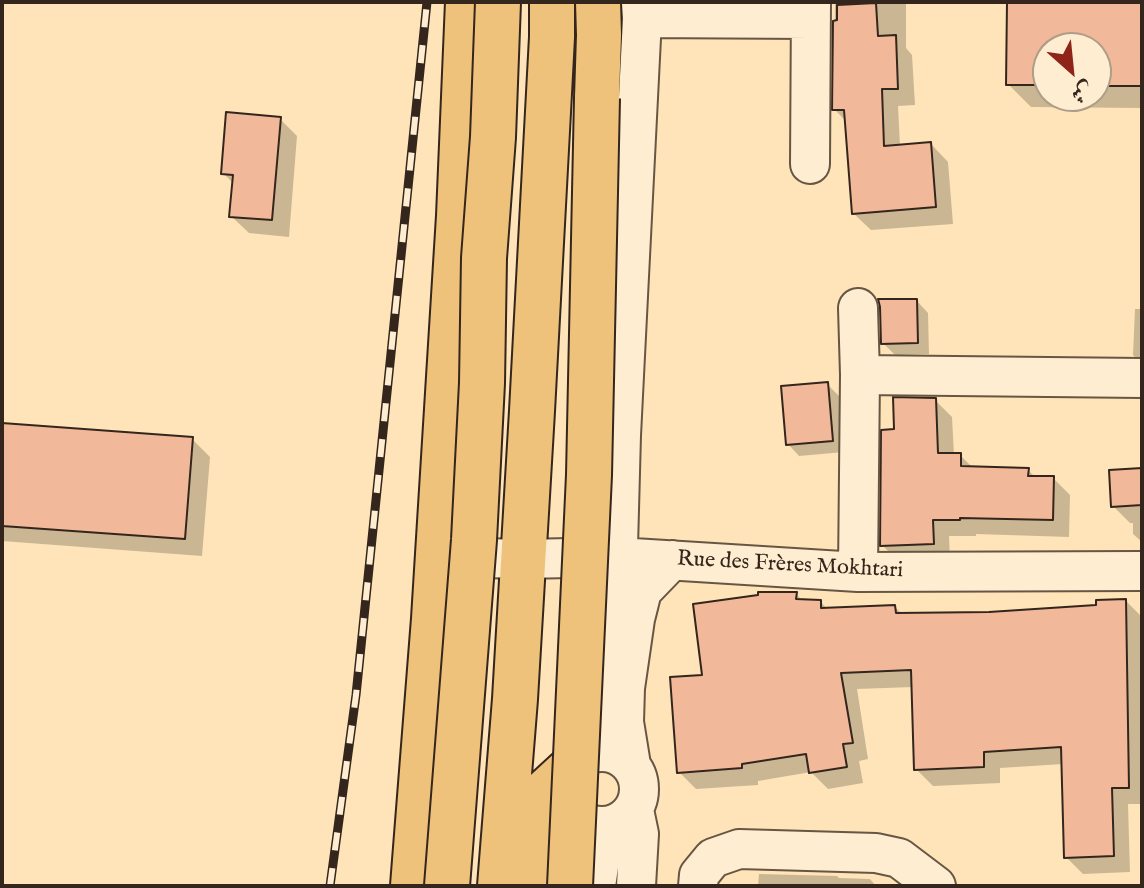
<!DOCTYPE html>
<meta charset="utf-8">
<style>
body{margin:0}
#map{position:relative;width:1144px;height:888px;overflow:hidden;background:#fee4b8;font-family:"IM FELL English",Amiri,serif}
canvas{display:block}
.frame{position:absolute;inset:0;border:4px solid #34261c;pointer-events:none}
.north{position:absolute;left:1032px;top:32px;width:80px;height:80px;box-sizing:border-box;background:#feedd1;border:2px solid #ad9d89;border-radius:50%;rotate:153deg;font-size:22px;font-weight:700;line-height:32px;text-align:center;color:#34261c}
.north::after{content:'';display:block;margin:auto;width:28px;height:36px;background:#8f2418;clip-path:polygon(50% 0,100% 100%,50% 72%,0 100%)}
</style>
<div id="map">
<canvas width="1144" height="888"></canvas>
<div class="frame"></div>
<div class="north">ش</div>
</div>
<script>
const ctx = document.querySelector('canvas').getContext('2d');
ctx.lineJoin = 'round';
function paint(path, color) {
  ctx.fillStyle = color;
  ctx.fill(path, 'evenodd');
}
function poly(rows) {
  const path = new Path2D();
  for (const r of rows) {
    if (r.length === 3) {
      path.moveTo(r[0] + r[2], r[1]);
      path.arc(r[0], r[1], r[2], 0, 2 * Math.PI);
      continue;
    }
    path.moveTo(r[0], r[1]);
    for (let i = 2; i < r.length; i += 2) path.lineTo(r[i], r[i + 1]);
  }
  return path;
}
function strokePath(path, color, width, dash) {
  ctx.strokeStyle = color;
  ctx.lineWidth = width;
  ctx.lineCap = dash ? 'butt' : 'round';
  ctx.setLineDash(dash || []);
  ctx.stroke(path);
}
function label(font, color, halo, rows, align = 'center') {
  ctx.font = font + ' "IM FELL English",serif';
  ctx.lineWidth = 6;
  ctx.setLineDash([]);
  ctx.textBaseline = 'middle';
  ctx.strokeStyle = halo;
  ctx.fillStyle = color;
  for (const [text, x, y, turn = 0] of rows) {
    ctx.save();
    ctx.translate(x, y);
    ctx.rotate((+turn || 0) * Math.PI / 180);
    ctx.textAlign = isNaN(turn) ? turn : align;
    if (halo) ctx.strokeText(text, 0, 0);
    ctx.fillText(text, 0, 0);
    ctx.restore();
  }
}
paint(poly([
 [835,2,906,2,906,48,912,55,915,105,898,106,900,146,931,144,948,162,953,224,871,230,853,213,847,122,834,109],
 [1010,2,1142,2,1142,108,1031,107,1008,84],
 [1048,48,1096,48,1096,96,1048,96],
 [280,119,297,136,289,237,249,233,231,216,234,184,223,173],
 [917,301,928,313,929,354,895,355,883,343],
 [1135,309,1142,309,1142,364,1133,355],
 [827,384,839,396,844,452,799,456,788,444],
 [935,400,952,417,954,455,960,455,973,468,1028,470,1036,478,1053,478,1070,495,1069,537,976,534,976,536,949,536,950,560,899,562,882,545,896,431],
 [2,425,192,439,210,457,202,556,2,541],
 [1142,470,1142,542,1133,534,1133,523,1130,523,1113,506],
 [796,594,803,601,820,601,828,610,895,607,903,615,989,614,1098,607,1126,601,1142,617,1142,804,1128,804,1130,872,1083,874,1066,857,1063,764,1000,768,1000,783,933,786,916,769,913,687,857,689,868,759,859,761,863,783,828,789,811,772,758,781,758,785,696,789,679,772],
 [759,874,837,876,839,878,870,879,876,886,758,886]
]), '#0003');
const building = poly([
 [1007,2,1142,2,1142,86,1096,86,1096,48,1048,48,1048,85,1006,85,1007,2],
 [876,3,878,36,896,35,898,89,882,89,884,146,931,142,936,207,852,214,844,110,832,110,833,21,837,20,837,5,876,3],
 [226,112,281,117,272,220,229,217,233,175,221,174,226,112],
 [878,299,917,299,918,343,881,344,880,307,878,299],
 [828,382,833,441,786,445,781,386,828,382],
 [893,397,936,398,938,453,961,453,961,466,1029,468,1028,476,1054,476,1053,520,960,518,960,520,933,520,934,544,880,546,881,430,894,429,893,397],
 [2,423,193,437,185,539,2,526,2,423],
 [1142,468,1142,505,1111,507,1109,470,1142,468],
 [758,592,797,592,796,599,821,600,821,608,895,605,896,613,989,612,1096,605,1096,600,1126,599,1129,788,1112,788,1114,856,1064,858,1061,747,984,752,984,767,914,770,911,670,841,673,853,743,843,744,847,767,809,773,806,754,742,764,742,768,677,773,670,677,702,675,693,604,758,595,758,592]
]);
paint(building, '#f2b89a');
strokePath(building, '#34261c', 2);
const minor = poly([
 [642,18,811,19],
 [810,164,811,2],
 [858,308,860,375,1142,378],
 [445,557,523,559,617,557,858,572,1142,571],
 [858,572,860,375],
 [602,789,37],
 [579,758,601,709,609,682,616,621,621,435,642,18,641,2],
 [631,765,624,722,625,688,635,619,642,591,672,560],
 [634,810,639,834,636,886],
 [596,886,605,827],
 [698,886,699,875,713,858,739,849,876,853,899,858,936,886]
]);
const highway = poly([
 [597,98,599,35,598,2],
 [413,886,434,619,459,216,468,2],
 [500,886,515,699,532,411,552,37,552,2],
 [533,886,534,835,540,800,545,792,570,769]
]);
strokePath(minor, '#665643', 42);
strokePath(highway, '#34261c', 48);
strokePath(minor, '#feedd1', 38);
strokePath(highway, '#efc27c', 44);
const rail = poly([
 [330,886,356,695,427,2]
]);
strokePath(rail, '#34261c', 9);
strokePath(rail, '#feedd1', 6, [18]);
const highwayBridge = poly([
 [447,886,474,540,482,383,484,258,493,137,498,2],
 [570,886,589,475,597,98]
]);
strokePath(highwayBridge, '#34261c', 48, []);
strokePath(highwayBridge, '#efc27c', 44);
label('22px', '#34261c', '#feedd1', [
 ["Rue des Frères Mokhtari",790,566,3]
]);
</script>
